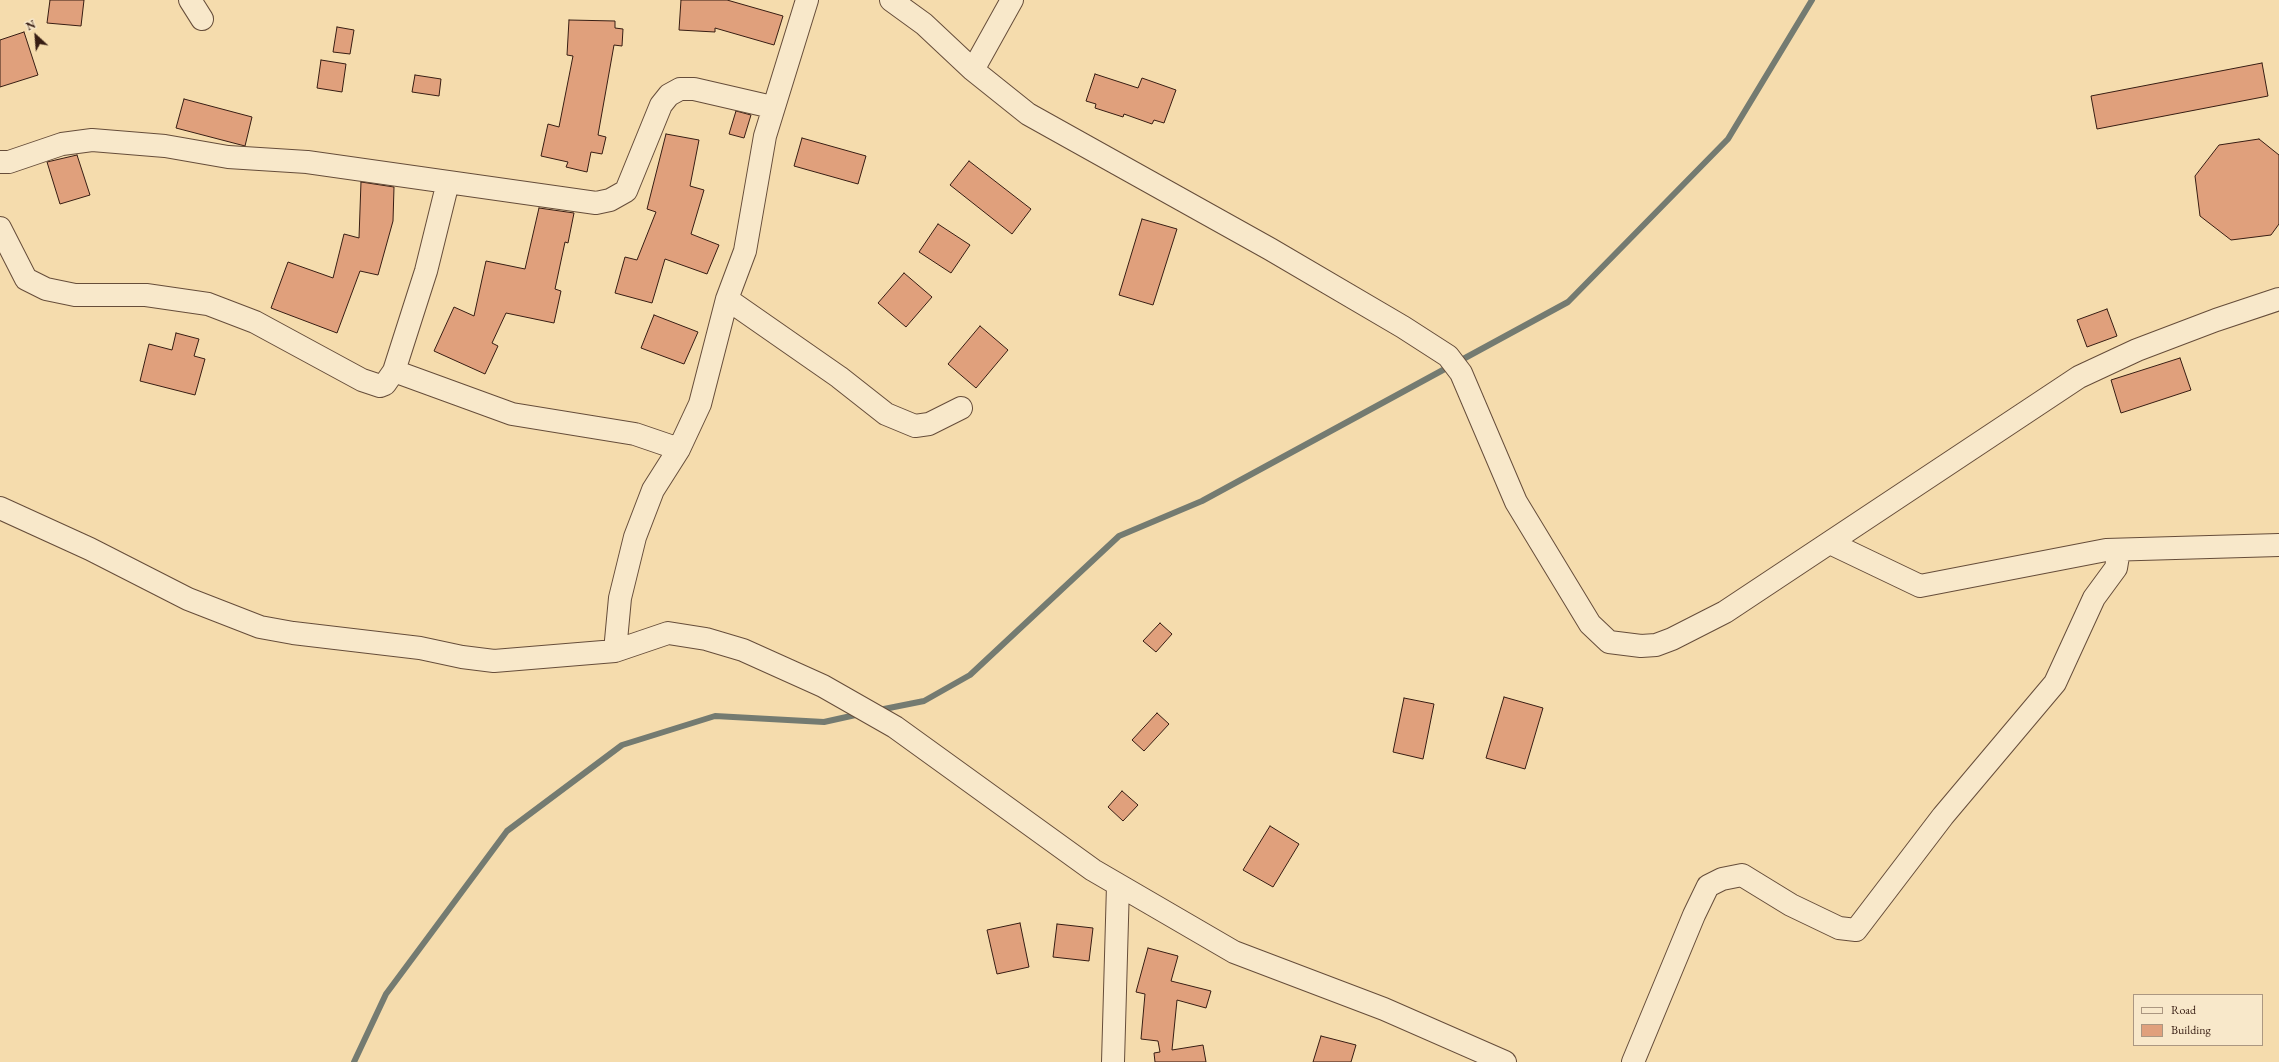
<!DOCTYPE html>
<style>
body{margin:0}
#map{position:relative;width:2279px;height:1062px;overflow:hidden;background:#f5dcad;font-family:"EB Garamond",serif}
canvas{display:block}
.legend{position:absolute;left:2133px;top:994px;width:130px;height:52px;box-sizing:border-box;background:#f8e8ca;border:1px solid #ab9781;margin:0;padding:5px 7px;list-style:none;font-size:12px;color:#371d13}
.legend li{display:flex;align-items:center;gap:8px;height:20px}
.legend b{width:20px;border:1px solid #ab9781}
.north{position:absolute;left:16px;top:16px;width:40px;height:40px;-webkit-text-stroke:3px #f8e8ca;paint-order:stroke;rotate:334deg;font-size:11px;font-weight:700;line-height:16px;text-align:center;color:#371d13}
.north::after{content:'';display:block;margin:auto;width:14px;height:18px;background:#371d13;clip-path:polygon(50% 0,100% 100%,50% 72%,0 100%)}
</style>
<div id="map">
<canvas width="2279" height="1062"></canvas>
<ul class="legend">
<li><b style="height:5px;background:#f8e8ca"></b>Road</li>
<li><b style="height:11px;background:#e0a07c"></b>Building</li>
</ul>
<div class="north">N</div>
</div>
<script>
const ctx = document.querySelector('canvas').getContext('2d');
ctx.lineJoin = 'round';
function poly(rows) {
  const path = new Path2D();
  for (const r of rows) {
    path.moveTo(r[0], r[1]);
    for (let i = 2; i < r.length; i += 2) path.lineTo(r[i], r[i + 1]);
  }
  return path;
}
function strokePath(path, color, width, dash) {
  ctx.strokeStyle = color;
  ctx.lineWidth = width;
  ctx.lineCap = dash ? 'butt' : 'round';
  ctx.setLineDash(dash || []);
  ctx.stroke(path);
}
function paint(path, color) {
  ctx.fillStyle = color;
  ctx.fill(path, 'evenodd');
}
strokePath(poly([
 [879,710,924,701,970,675,1119,536,1202,501,1568,302,1728,139,1812,0],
 [354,1062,386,994,507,831,622,745,715,716,824,722,860,714]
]), '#747b71', 6);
const building = poly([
 [50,0,84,0,81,26,47,23,50,0],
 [681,0,727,0,783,16,774,45,715,28,715,32,679,30,681,0],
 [569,20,615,21,615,28,623,29,622,46,614,45,598,135,606,137,602,154,591,152,587,172,566,167,568,162,541,156,548,124,559,127,573,56,567,55,569,20],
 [337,27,354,30,350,54,333,52,337,27],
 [24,32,38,75,0,87,0,40,24,32],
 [321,60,346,64,342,92,317,88,321,60],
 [2262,63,2268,96,2097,129,2091,96,2262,63],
 [1095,74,1138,88,1142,78,1176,90,1164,123,1154,120,1152,124,1124,114,1123,117,1095,108,1096,104,1086,101,1095,74],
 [415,75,441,79,439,96,412,92,415,75],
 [184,99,252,117,245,146,176,128,184,99],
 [736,111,751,115,744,138,729,134,736,111],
 [666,134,699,140,690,186,704,190,691,234,719,245,707,274,665,259,652,303,615,293,625,257,637,260,656,212,647,209,666,134],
 [802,138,866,156,858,184,794,166,802,138],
 [2259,139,2279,155,2279,224,2271,235,2231,240,2200,216,2195,176,2219,145,2259,139],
 [77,155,90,195,60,204,47,162,77,155],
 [969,161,1031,209,1012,234,950,185,969,161],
 [361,182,394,187,393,221,378,275,360,271,337,333,271,308,288,262,333,278,344,234,359,238,361,182],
 [539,208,574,213,568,243,565,242,555,289,561,291,554,323,506,313,492,343,498,346,485,374,434,351,454,307,474,316,486,261,525,269,539,208],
 [1142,219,1177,229,1153,305,1119,295,1142,219],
 [938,224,970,245,951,273,919,252,938,224],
 [904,273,932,297,906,327,878,303,904,273],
 [2107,309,2117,336,2087,347,2077,320,2107,309],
 [654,315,698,332,684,364,641,348,654,315],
 [980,326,1008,350,976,388,948,364,980,326],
 [176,333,199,339,194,356,205,359,195,395,140,381,149,344,172,350,176,333],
 [2180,358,2191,390,2121,413,2111,380,2180,358],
 [1160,623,1172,634,1156,652,1143,641,1160,623],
 [1504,697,1543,708,1525,769,1486,758,1504,697],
 [1404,698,1434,704,1423,759,1393,752,1404,698],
 [1157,713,1169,724,1144,751,1132,740,1157,713],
 [1122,791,1138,805,1123,821,1108,807,1122,791],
 [1270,826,1299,844,1273,887,1243,870,1270,826],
 [1020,923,1029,967,997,974,987,930,1020,923],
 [1057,924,1093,928,1089,961,1053,957,1057,924],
 [1148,948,1178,956,1171,981,1211,991,1206,1008,1177,1000,1172,1050,1203,1045,1206,1062,1155,1062,1154,1053,1160,1052,1158,1041,1141,1039,1145,994,1136,992,1148,948],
 [1321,1036,1356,1045,1351,1062,1313,1062,1321,1036]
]);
paint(building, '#e0a07c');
strokePath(building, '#371d13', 1);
const street = poly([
 [190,0,202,19],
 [891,0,924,24,973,70,1028,114,1270,249,1403,327,1448,356,1461,373,1516,502,1590,624,1609,642,1641,646,1656,645,1672,639,1725,612,2079,377,2137,350,2216,320,2279,299],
 [973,70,1012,0],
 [0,162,9,162,62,144,92,140,165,146,228,157,307,162,596,203,610,200,626,191,661,105,669,95,680,89,694,89,772,107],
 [0,228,26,279,46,289,75,295,146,295,208,304,255,322,362,380,380,386,385,384,394,371,426,271,448,182],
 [727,299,839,377,886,414,915,426,929,424,961,408],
 [394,371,512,414,635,434,679,449],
 [0,508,90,549,188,599,260,627,293,633,420,648,462,657,494,661,615,651,668,633,706,639,743,650,823,686,895,727,1093,870,1234,952,1384,1009,1505,1062],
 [1830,543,1920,586,2106,550,2279,545],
 [615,651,620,598,635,537,653,490,679,449,700,404,727,299,745,251,765,136,807,0],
 [1113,1062,1118,885],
 [1633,1062,1694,915,1708,886,1722,879,1742,875,1791,905,1839,928,1856,930,1943,816,2055,683,2094,598,2116,568,2119,550]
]);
strokePath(street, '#664d3a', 24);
strokePath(street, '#f8e8ca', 22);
</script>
